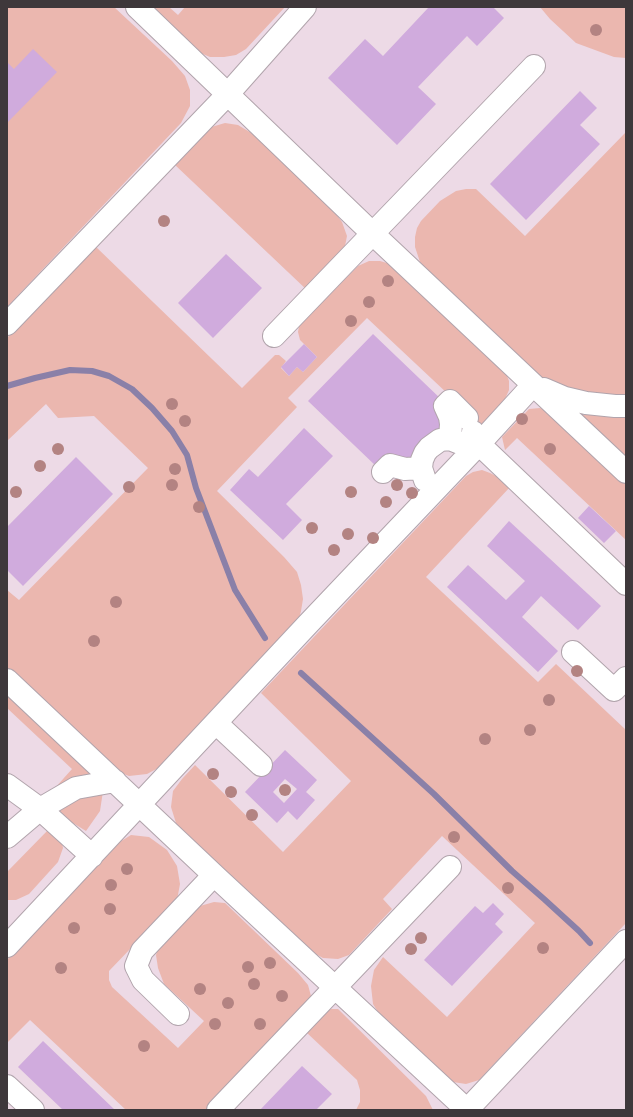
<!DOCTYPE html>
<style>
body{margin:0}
#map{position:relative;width:633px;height:1117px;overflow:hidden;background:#f4e7ef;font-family:Merriweather,serif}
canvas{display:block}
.frame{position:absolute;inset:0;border:8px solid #3e383b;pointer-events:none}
</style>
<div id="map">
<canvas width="633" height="1117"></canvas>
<div class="frame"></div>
</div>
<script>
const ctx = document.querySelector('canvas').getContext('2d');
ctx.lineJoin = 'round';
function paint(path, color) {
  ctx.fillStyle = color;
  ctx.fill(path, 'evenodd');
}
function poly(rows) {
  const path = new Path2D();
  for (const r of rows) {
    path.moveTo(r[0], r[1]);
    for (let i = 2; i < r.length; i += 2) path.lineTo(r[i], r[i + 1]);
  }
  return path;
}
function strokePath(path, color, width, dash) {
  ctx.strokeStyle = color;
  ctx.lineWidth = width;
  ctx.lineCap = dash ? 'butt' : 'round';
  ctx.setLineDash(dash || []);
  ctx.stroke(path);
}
paint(poly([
 [7,7,626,7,626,1110,7,1110]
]), '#eddae6');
paint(poly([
 [7,7,114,7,172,61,185,76,190,90,190,106,181,123,7,307],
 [151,7,169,7,178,15,185,7,285,7,246,49,236,55,224,57,210,57,198,52],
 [540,7,626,7,626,58,614,57,576,43,550,19],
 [225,123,238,125,253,134,329,205,342,222,347,236,344,251,308,291,174,164,208,128],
 [626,132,626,397,595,396,540,379,421,265,415,247,415,237,417,228,421,221,440,201,456,191,466,189,476,189,525,236],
 [95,246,242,388,275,355,279,355,286,361,281,368,289,376,297,367,303,372,317,357,300,340,298,332,299,326,358,266,369,261,380,261,390,264,506,373,509,381,509,390,505,399,481,425,367,318,288,398,297,407,217,491,284,557,297,572,301,585,303,599,301,611,299,619,162,766,147,774,129,776,116,771,7,671,7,590,19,600,148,468,94,416,58,418,46,404,7,441,7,338],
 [540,408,552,413,626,484,626,540,517,438,505,450,502,437,529,409],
 [626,414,626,458,580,415,597,415],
 [482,470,490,473,502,479,510,487,426,577,538,682,556,664,626,730,626,923,479,1080,466,1084,453,1082,381,1017,373,1004,371,986,374,970,383,957,447,1017,535,923,442,836,383,899,392,909,349,955,338,959,323,958,310,951,187,838,176,823,171,807,173,791,182,779,195,765,283,852,351,781,261,693,466,476,473,472],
 [7,695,92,774,103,791,100,811,86,831,60,815,55,788,72,769,7,708],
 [48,830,61,839,63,848,58,862,29,894,16,900,7,900,7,872],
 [131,835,149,837,167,850,177,866,180,884,177,900,109,971,109,980,112,987,178,1048,204,1021,164,984,158,968,156,955,160,942,200,906,214,902,225,903,298,973,308,985,311,996,306,1007,207,1110,126,1110,30,1020,7,1043,7,960,110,848],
 [331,1009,338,1009,426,1096,433,1110,356,1110,360,1102,360,1090,357,1080,306,1032,323,1014]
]), '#ebb7af');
strokePath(poly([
 [7,386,35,378,70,370,92,371,109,376,132,389,152,408,172,431,187,455,196,488,235,590,265,638],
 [301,673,434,794,512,871,544,899,579,931,590,943]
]), '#8a80a8', 6);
paint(poly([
 [429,7,493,7,504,18,477,46,467,36,418,87,436,104,397,145,328,78,365,39,383,56],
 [33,49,57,72,7,123,7,62,14,69],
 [580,91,597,108,580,125,600,144,526,220,490,184],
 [226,254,262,288,213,338,178,303],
 [373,334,443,401,448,421,413,458,378,468,308,401],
 [304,344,317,357,303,372,297,367,289,376,281,367],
 [304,428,333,456,286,504,302,520,283,540,230,490,249,469,258,477],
 [76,457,113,494,23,586,7,570,7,527],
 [589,506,616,531,604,543,578,518],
 [509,521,601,606,578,630,541,596,522,617,558,651,538,672,447,587,468,565,506,600,525,581,487,546],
 [285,750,317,780,306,792,315,800,297,820,288,811,277,823,245,792],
 [285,779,297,789,284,803,273,792],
 [493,903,504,914,495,924,503,932,452,986,424,960,475,906,483,913],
 [43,1041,115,1110,63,1110,18,1067],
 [302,1066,332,1094,316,1110,260,1110]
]), '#d0abdd');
const minor = poly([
 [137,7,372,233,626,472],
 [7,324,227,95,305,7],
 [274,336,534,66],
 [544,389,565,398,586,403,615,406,626,406],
 [473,432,479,444,626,584],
 [450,439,451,424,450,417,445,406,450,401,467,418],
 [383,472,390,465,405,469,421,468],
 [425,480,421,468,422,460,425,453,429,448,440,440,450,439,460,443],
 [573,652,614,690,626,678],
 [7,680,214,875],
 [216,723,261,765],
 [7,785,40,809,76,788,115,781],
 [7,837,40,809,92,856],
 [7,946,308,624,479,444,533,385],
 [178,1014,143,980,136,966,142,951,214,875,467,1110],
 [7,1086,33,1110],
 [218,1110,450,867],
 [467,1110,626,941]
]);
strokePath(minor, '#b1a4ac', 24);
strokePath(minor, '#fff', 22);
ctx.fillStyle = '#b38382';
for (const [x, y] of [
 [596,30],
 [164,221],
 [388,281],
 [369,302],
 [351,321],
 [172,404],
 [522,419],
 [185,421],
 [58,449],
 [550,449],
 [40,466],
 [175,469],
 [172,485],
 [397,485],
 [129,487],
 [16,492],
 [351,492],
 [412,493],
 [386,502],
 [199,507],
 [312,528],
 [348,534],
 [373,538],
 [334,550],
 [116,602],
 [94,641],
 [577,671],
 [549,700],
 [530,730],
 [485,739],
 [213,774],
 [285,790],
 [231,792],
 [252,815],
 [454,837],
 [127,869],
 [111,885],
 [508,888],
 [110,909],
 [74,928],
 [421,938],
 [543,948],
 [411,949],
 [270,963],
 [248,967],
 [61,968],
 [254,984],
 [200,989],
 [282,996],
 [228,1003],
 [215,1024],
 [260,1024],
 [144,1046]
]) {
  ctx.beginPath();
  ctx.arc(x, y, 6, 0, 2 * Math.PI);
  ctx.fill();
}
</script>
